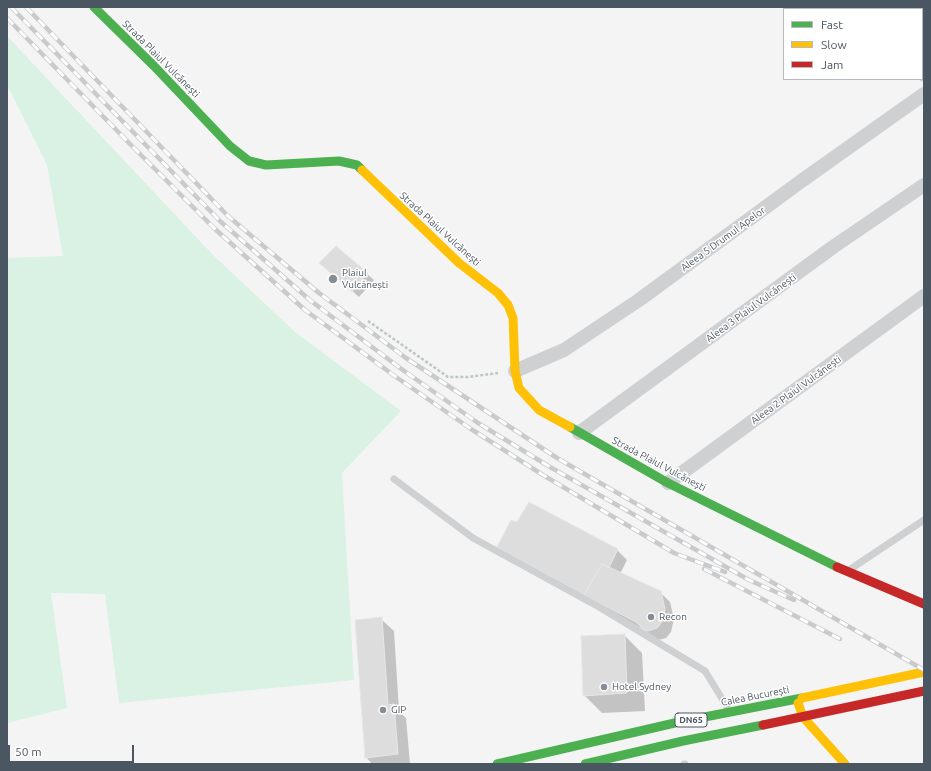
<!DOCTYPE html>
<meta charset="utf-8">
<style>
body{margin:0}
#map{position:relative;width:931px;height:771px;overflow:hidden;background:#f4f4f4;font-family:Ubuntu,sans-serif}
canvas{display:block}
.frame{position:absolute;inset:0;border:8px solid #4a5661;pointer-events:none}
.legend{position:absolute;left:783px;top:8px;width:140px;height:72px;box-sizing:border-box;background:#fff;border:1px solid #b7bbc0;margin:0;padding:5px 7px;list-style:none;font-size:12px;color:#4a5661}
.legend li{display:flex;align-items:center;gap:8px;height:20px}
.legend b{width:20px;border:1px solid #b7bbc0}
.scale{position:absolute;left:8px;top:745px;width:126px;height:18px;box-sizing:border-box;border:2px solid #4a5661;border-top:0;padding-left:5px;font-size:12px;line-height:14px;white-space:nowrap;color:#4a5661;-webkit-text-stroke:3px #fff;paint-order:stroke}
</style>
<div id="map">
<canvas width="931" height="771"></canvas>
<div class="frame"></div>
<ul class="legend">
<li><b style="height:5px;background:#4caf50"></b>Fast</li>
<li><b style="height:5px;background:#ffc107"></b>Slow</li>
<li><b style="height:5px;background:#c62828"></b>Jam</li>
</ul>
<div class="scale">50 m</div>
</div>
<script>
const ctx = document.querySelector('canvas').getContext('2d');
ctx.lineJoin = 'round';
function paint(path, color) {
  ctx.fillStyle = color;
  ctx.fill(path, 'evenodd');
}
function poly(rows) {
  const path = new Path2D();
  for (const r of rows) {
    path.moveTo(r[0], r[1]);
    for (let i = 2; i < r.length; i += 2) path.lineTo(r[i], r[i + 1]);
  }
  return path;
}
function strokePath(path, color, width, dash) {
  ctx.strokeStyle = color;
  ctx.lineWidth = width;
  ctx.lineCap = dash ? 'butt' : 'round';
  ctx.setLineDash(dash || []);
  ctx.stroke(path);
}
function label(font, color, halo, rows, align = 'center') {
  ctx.font = font + ' Ubuntu,sans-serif';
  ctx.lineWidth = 3;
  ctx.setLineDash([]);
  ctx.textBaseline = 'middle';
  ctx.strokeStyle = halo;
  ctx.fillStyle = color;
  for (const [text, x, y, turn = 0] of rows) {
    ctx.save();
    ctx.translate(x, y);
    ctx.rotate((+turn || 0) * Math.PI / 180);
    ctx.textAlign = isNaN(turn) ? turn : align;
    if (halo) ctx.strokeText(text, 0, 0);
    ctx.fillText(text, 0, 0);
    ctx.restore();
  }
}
paint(poly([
 [7,36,213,255,295,332,401,411,342,473,354,680,119,703,105,594,51,593,67,708,7,723,7,258,63,256,47,165,7,85]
]), '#d9f2e3');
paint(poly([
 [336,247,374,280,359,297,327,269],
 [498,547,617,550,627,560,620,574,660,592,670,602,674,619,671,632,666,638,658,640,643,629,594,604,507,556],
 [381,619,394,631,399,711,406,718,410,764,372,764,366,757],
 [624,635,642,653,645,711,602,713,584,695]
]), '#0003');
const building = poly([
 [336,246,368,273,352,292,319,263,336,246],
 [529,502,618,549,609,568,602,564,584,595,497,547,511,520,517,522,529,502],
 [602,564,661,591,665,609,662,622,657,628,648,631,643,629,636,622,584,595,602,564],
 [382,617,388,705,394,704,398,754,365,758,355,620,382,617],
 [625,634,627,693,583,696,581,636,625,634]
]);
paint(building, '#ddddde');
strokePath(building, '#e5e6e7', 1);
strokePath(poly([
 [368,321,448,377,468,377,498,373]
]), '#bcc7c4', 2.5, [3, 2]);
strokePath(poly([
 [394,479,473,538,599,607,705,671,729,710],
 [849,570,924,520],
 [684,764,685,764]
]), '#ced0d2', 7);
strokePath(poly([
 [866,7,867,9],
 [922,73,924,75],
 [515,371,564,350,639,300,800,182,924,94],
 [579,433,833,247,924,185],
 [668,483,924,296]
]), '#ced0d2', 14);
strokePath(poly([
 [94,7,154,66,230,146,249,161,266,165,339,161,357,165,362,170],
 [570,427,668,483,837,567],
 [497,764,679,722,802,698],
 [585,764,683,741,763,725]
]), '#4caf50', 9);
strokePath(poly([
 [362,170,459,263,498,293,508,305,513,318,515,371,519,388,539,410,570,427],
 [802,698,924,672],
 [798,703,803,717,845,764]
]), '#ffc107', 9);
strokePath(poly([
 [837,567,924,604],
 [763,725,924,691]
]), '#c62828', 9);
const rail = poly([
 [11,7,221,222,311,301,400,368,478,423,550,467,749,580,794,600],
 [26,7,228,216,319,293,406,358,557,458,924,670],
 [7,18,131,145,215,229,305,310,396,377,471,429,543,475,674,553,725,572],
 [704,569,840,639]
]);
strokePath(rail, '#c9cacc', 4.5);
strokePath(rail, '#fff', 3, [9]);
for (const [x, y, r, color] of [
 [333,279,5,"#868d94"],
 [651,617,4,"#868d94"],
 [604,687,4,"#868d94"],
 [383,710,4,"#868d94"]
]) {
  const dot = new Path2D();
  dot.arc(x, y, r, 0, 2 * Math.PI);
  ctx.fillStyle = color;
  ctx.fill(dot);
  strokePath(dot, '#fff', 1.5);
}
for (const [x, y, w] of [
 [691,720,32]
]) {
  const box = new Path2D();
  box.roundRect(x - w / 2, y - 7, w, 14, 3);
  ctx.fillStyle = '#fff';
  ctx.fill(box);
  strokePath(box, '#4a5661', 1);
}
label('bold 9px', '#4a5661', null, [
 ["DN65",691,720]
]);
label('10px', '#4a5661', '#fff', [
 ["Strada Plaiul Vulcănești",161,59,45],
 ["Strada Plaiul Vulcănești",440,229,42],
 ["Aleea 5 Drumul Apelor",723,239,-36],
 ["Aleea 3 Plaiul Vulcănești",751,308,-36],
 ["Aleea 2 Plaiul Vulcănești",796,390,-36],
 ["Strada Plaiul Vulcănești",659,464,28],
 ["Calea București",755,696,-11]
]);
label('10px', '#4a5661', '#fff', [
 ["Plaiul",342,273],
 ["Vulcănești",342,285],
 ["Recon",659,617],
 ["Hotel Sydney",612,687],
 ["GIP",391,710]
], 'left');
</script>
